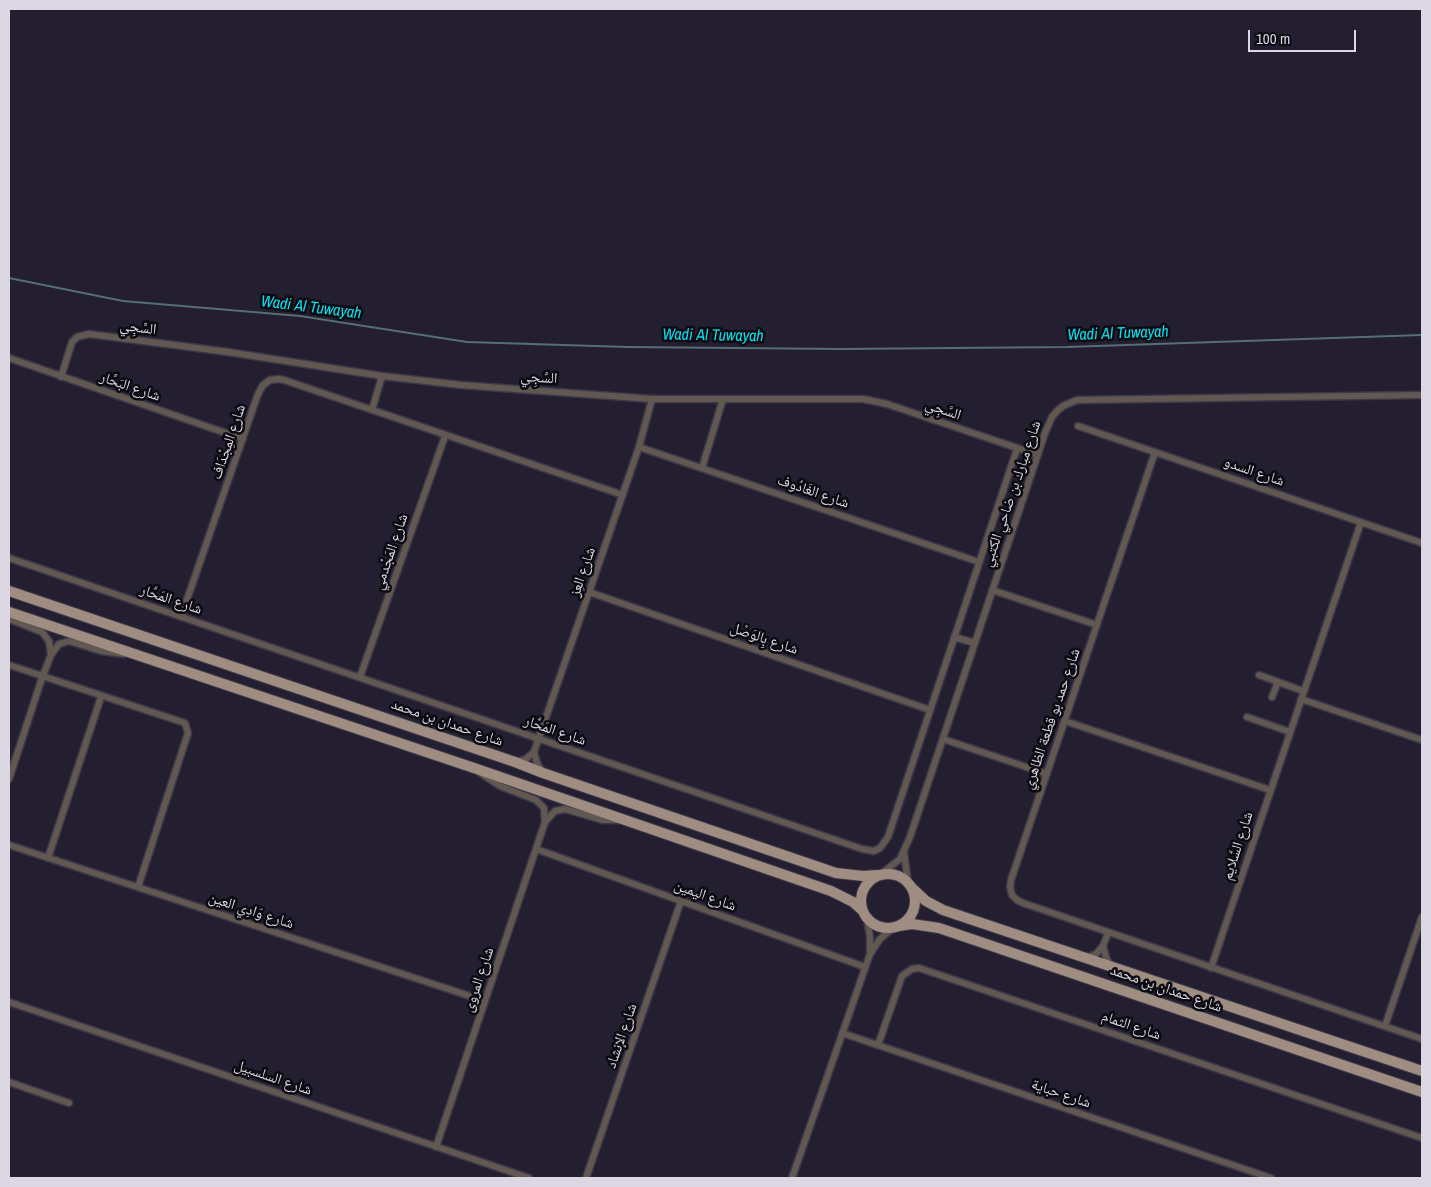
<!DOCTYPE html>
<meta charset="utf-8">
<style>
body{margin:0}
#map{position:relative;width:1431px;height:1187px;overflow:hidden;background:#231e30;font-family:"Archivo Narrow",sans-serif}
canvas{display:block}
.frame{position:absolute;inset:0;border:10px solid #dbd8e4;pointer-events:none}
.scale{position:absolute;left:1248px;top:30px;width:108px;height:22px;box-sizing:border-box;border:2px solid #dbd8e4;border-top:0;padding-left:6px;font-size:15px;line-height:18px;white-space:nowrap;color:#dbd8e4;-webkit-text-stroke:4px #0c0a11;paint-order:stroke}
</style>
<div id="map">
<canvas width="1431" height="1187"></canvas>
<div class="frame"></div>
<div class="scale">100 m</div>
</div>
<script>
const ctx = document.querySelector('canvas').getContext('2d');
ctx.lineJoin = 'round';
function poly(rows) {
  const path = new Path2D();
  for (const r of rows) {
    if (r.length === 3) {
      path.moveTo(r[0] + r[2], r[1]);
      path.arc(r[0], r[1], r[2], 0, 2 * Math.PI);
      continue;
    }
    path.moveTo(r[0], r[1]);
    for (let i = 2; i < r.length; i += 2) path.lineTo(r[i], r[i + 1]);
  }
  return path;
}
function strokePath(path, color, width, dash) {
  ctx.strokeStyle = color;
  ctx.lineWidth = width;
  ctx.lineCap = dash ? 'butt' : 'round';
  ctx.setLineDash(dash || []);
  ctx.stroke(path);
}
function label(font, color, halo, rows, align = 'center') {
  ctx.font = font + ' "Archivo Narrow","Noto Naskh Arabic",sans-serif';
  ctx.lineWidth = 5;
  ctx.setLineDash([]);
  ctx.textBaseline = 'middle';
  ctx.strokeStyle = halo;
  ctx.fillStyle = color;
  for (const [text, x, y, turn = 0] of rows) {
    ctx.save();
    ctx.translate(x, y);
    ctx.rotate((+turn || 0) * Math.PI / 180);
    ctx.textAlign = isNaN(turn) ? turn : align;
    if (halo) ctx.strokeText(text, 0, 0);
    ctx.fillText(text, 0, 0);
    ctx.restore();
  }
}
strokePath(poly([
 [9,278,123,301,300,316,467,342,628,347,841,349,1067,347,1422,335]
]), '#546f75', 2);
const minor = poly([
 [9,358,243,439],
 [61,377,72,342,77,337,89,334,228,352,382,376,461,385,652,399,863,399,887,404,1038,455],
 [372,410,382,376],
 [1078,426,1422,543],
 [639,447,979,562],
 [1155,452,1011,880,1010,887,1012,895,1017,900,1023,903,1422,1039],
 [702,468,723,399],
 [9,558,862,849,874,851,880,848,888,837,1017,449],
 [992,590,1097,625],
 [589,592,930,710],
 [181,617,258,394,263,385,270,380,279,379,284,380,623,495],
 [9,619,42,632,49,641,51,655],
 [954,637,975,643],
 [9,665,185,723,188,733,138,887],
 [1259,675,1303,691],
 [360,677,445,436],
 [1272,697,1278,682],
 [1301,699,1422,740],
 [1247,717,1290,732],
 [1065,721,1270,790],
 [943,739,1047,774],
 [534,752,537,763,542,772],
 [517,762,526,759,534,752,639,447,652,399],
 [479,772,500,786,536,800,544,808,545,822],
 [9,779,42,678,51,655,56,648,59,644,69,641,101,651,124,654],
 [9,845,485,1001],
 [536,849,865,967],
 [904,852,908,883],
 [48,858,101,697],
 [881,874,900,859,910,837,1045,433,1052,417,1057,411,1063,406,1077,400,1422,395],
 [867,919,870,937,870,951],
 [1103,946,1106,957,1110,966],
 [1086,958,1096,954,1103,946,1108,933],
 [1211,968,1361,522],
 [9,1002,529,1178],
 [1385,1026,1422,917],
 [842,1033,1271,1178],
 [878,1045,902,976,912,969,919,968,1422,1138],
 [9,1082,69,1103],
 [436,1147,545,822,555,811,565,809,603,820,619,820],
 [586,1178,681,901],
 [792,1178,870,954,880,939,893,928]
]);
const primary = poly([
 [9,591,515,762,543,773,836,873,863,876,878,875],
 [9,612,474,768,831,891,853,902,862,910],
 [888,901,27],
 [912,888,926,901,943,910,1422,1071],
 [899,926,912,924,939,928,1422,1092]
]);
strokePath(minor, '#3d3849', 9);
strokePath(primary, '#3d3849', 12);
strokePath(minor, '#605851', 6);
strokePath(primary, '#9e8d80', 10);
label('15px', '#dbd8e4', '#0c0a11', [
 ["السَّجِي",138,328,7],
 ["السَّجِي",539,378,4],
 ["شارع البَحَّار",130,387,19],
 ["السَّجِي",943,410,19],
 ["شارع المِجْدَاف",229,442,-71],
 ["شارع السدو",1254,472,19],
 ["شارع الغَادُوف",813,492,19],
 ["شارع مبارك بن ضاحي الكتبي",1012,494,-71],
 ["شارع المَجْدمي",391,552,-71],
 ["شارع العِز",583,572,-71],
 ["شارع المَحَّار",171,600,19],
 ["شارع بِالوَصْل",764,639,19],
 ["شارع حمد بو قطعة الظاهري",1052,719,-71],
 ["شارع حمدان بن محمد",447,723,19],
 ["شارع المَحَّار",555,731,19],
 ["شارع السَّلايم",1238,846,-72],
 ["شارع اليمين",705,896,20],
 ["شارع وَادِي العين",251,911,18],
 ["شارع المروى",479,980,-71],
 ["شارع حمدان بن محمد",1166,989,19],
 ["شارع الثمام",1131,1026,19],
 ["شارع الإنشاد",622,1036,-71],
 ["شارع السلسبيل",273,1078,19],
 ["شارع حباية",1061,1094,19]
]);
label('italic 16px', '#04e2f1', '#0c0a11', [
 ["Wadi Al Tuwayah",311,308,7],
 ["Wadi Al Tuwayah",1118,334,-2],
 ["Wadi Al Tuwayah",713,336,1]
]);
</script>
